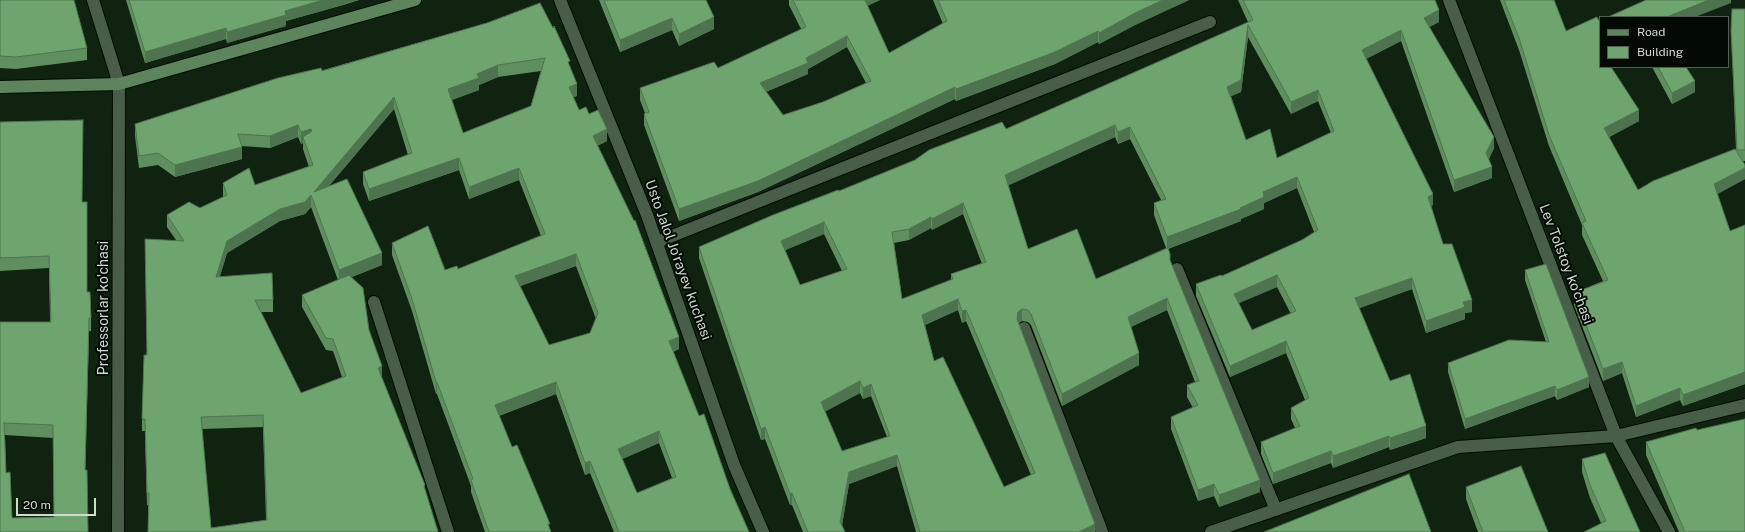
<!DOCTYPE html>
<style>
body{margin:0}
#map{position:relative;width:1745px;height:532px;overflow:hidden;background:#0f2310;font-family:"Public Sans",sans-serif}
canvas{display:block}
.legend{position:absolute;left:1599px;top:16px;width:130px;height:52px;box-sizing:border-box;background:#030a04;border:1px solid #545d55;margin:0;padding:5px 7px;list-style:none;font-size:12px;color:#cedace}
.legend li{display:flex;align-items:center;gap:8px;height:20px}
.legend b{width:20px;border:1px solid #545d55}
.scale{position:absolute;left:16px;top:498px;width:80px;height:18px;box-sizing:border-box;border:2px solid #cedace;border-top:0;padding-left:5px;font-size:12px;line-height:14px;white-space:nowrap;color:#cedace;-webkit-text-stroke:3px #030a04;paint-order:stroke}
</style>
<div id="map">
<canvas width="1745" height="532"></canvas>
<ul class="legend">
<li><b style="height:5px;background:#5e845e"></b>Road</li>
<li><b style="height:11px;background:#6ea56f"></b>Building</li>
</ul>
<div class="scale">20 m</div>
</div>
<script>
const ctx = document.querySelector('canvas').getContext('2d');
ctx.lineJoin = 'round';
function poly(rows) {
  const path = new Path2D();
  for (const r of rows) {
    path.moveTo(r[0], r[1]);
    for (let i = 2; i < r.length; i += 2) path.lineTo(r[i], r[i + 1]);
  }
  return path;
}
function strokePath(path, color, width, dash) {
  ctx.strokeStyle = color;
  ctx.lineWidth = width;
  ctx.lineCap = dash ? 'butt' : 'round';
  ctx.setLineDash(dash || []);
  ctx.stroke(path);
}
function paint(path, color) {
  ctx.fillStyle = color;
  ctx.fill(path, 'evenodd');
}
function label(font, color, halo, rows, align = 'center') {
  ctx.font = font + ' "Public Sans",sans-serif';
  ctx.lineWidth = 4;
  ctx.setLineDash([]);
  ctx.textBaseline = 'middle';
  ctx.strokeStyle = halo;
  ctx.fillStyle = color;
  for (const [text, x, y, turn = 0] of rows) {
    ctx.save();
    ctx.translate(x, y);
    ctx.rotate((+turn || 0) * Math.PI / 180);
    ctx.textAlign = isNaN(turn) ? turn : align;
    if (halo) ctx.strokeText(text, 0, 0);
    ctx.fillText(text, 0, 0);
    ctx.restore();
  }
}
const minor = poly([
 [93,0,119,84,118,532],
 [560,0,647,215,734,465,763,532],
 [1449,0,1616,436,1669,532],
 [657,242,1210,22],
 [1177,269,1276,510],
 [374,302,448,532],
 [1024,328,1102,532],
 [1211,532,1458,447,1616,436,1745,405]
]);
const major = poly([
 [0,87,119,84,415,0]
]);
strokePath(minor, '#000c00', 14);
strokePath(major, '#000c00', 14);
strokePath(minor, '#495e49', 12);
strokePath(major, '#5e845e', 12);
paint(poly([
 [0,0,87,48,87,60,16,69,0,68],
 [126,0,359,0,343,5,286,21,286,26,227,43,226,39,145,63],
 [599,0,706,0,714,29,679,46,672,30,620,52],
 [789,0,880,0,867,6,889,53,943,24,933,0,1189,0,1135,25,1099,44,1098,42,1055,64,956,101,955,99,758,192,679,221,644,125,644,114,645,113,640,100,640,88,718,68,801,29,789,5],
 [847,47,866,83,823,102,783,115,766,92,808,74,808,69],
 [1238,0,1435,0,1439,22,1429,27,1494,148,1489,159,1492,178,1454,192,1401,41,1366,59,1433,205,1431,206,1443,244,1472,312,1465,313,1465,319,1426,333,1412,289,1359,308,1390,381,1426,438,1390,450,1389,447,1333,468,1331,463,1273,484,1261,454,1261,442,1295,428,1291,419,1291,408,1305,400,1286,353,1230,377,1196,296,1196,284,1222,276,1302,240,1314,232,1297,188,1264,203,1264,209,1241,219,1241,221,1168,249,1170,261,1260,492,1219,507,1214,496,1198,501,1171,429,1171,417,1193,408,1187,397,1187,385,1195,382,1167,310,1131,327,1139,365,1062,406,1031,325,1028,322,1022,321,1019,323,1095,532,916,532,897,466,849,484,842,525,845,532,803,532,792,505,790,505,765,439,761,440,699,258,699,247,839,191,1006,129,1248,22],
 [1248,37,1291,114,1318,101,1331,133,1277,158,1246,140,1231,96,1241,92],
 [1115,137,1118,144,1130,139,1161,200,1154,203,1154,215,1166,248,1096,279,1028,249,1008,185],
 [963,214,982,264,951,274,951,280,902,299,894,243,909,240,931,228,932,230],
 [824,234,842,271,800,285,785,250],
 [1277,287,1291,314,1252,330,1239,303],
 [958,310,962,323,966,321,1031,475,1004,487,934,361,925,325],
 [860,393,863,399,871,396,887,437,842,451,825,411],
 [1500,0,1554,0,1566,31,1600,67,1639,121,1609,137,1638,190,1736,150,1731,30,1745,9,1745,161,1743,161,1745,165,1745,179,1717,194,1730,231,1745,225,1745,384,1683,406,1680,400,1636,417,1622,373,1603,381,1574,305,1574,293,1603,281,1582,235,1582,225,1549,146,1519,50],
 [487,23,570,66,577,96,573,97,579,110,589,114,607,141,597,146,679,349,673,352,699,416,749,532,614,532,590,473,585,475,556,394,499,416,512,447,551,532,485,532,471,492,471,486,437,394,436,394,412,311,392,255,392,243,445,270,458,269,541,236,519,180,469,199,459,170,369,201,363,184,363,172,408,155,394,109,329,186,382,265,352,277,369,330,382,378,425,490,438,532,148,532,148,505,147,505,145,431,142,431,142,419,146,355,176,240,167,227,167,215,200,208,223,197,223,183,255,185,309,167,303,149,303,143,301,144,298,137,270,148,242,146,242,159,175,177,158,165,139,168,135,136,135,124],
 [541,71,531,106,463,133,452,100,479,90,479,85,498,77],
 [311,207,338,280,302,295,302,307,326,350,333,351,342,377,301,393,261,312,273,312,273,300,220,276,227,253,280,221,305,214],
 [576,266,596,319,590,333,549,345,520,286],
 [263,427,266,520,211,528,202,429],
 [659,443,672,478,637,493,622,459],
 [1652,67,1686,67,1695,92,1672,104],
 [0,122,82,202,87,292,91,318,91,331,89,331,85,470,88,532,0,532,0,322,50,322,49,268,0,271],
 [5,435,53,438,54,517,12,518,6,473],
 [1525,270,1589,387,1557,400,1555,396,1465,429,1448,372,1448,363,1546,342,1525,280],
 [1697,430,1745,532,1679,532,1646,455,1646,442],
 [1582,459,1640,532,1601,523,1590,498,1582,472],
 [1466,487,1548,532,1478,532,1466,499]
]), '#5f8e5f');
paint(poly([
 [323,0,359,0,343,5,286,21,286,26,227,43,227,32,285,11],
 [863,0,880,0,863,8],
 [1163,0,1189,0,1135,25,1099,44,1099,33,1135,13],
 [1709,0,1731,0,1731,3,1695,17,1667,17],
 [1439,10,1439,22,1424,30,1424,18],
 [714,17,714,29,679,46,679,34],
 [672,18,672,30,620,52,620,40],
 [1248,25,1248,37,1241,92,1227,98,1227,87],
 [226,28,226,39,145,63,145,52],
 [1401,30,1401,41,1362,61,1362,50],
 [1098,31,1098,42,1055,64,956,101,956,89],
 [847,36,847,47,808,69,808,74,760,94,760,83],
 [498,65,498,77,479,85,479,90,448,101,448,89,477,74],
 [1695,81,1695,92,1672,104,1672,93],
 [577,84,577,96,569,99,569,87],
 [955,87,955,99,758,192,679,221,679,209],
 [1318,90,1318,101,1291,114,1291,102],
 [394,97,394,109,314,203,314,192],
 [1639,110,1639,121,1604,140,1604,128],
 [298,125,298,137,270,148,270,136],
 [1115,125,1115,137,1005,187,1005,175],
 [1130,127,1130,139,1118,144,1118,132],
 [311,129,311,141,303,137,303,143,301,144,301,132],
 [607,129,607,141,593,148,593,136],
 [1494,137,1494,148,1486,164,1486,153],
 [242,147,242,159,175,177,175,165],
 [459,158,459,170,369,201,369,189],
 [1492,167,1492,178,1454,192,1454,180],
 [519,168,519,180,469,199,469,187],
 [1745,168,1745,179,1714,196,1714,184],
 [1297,177,1297,188,1264,203,1264,209,1241,219,1241,221,1167,249,1167,237,1240,208,1263,192],
 [1433,194,1433,205,1428,208,1428,197],
 [311,195,311,207,305,214,280,221,227,253,216,289,216,277,227,241,280,209],
 [963,203,963,214,932,230,932,219],
 [931,217,931,228,909,240,909,229],
 [824,222,824,234,781,252,781,241],
 [382,253,382,265,339,282,339,270],
 [576,254,576,266,515,288,515,276],
 [1277,275,1277,287,1234,305,1234,294],
 [1412,278,1412,289,1355,310,1355,298],
 [1167,298,1167,310,1128,328,1128,317],
 [958,299,958,310,922,326,922,315],
 [1472,300,1472,312,1465,313,1465,319,1426,333,1426,321,1463,302],
 [1022,309,1022,321,1018,324,1017,319,1018,312],
 [966,310,966,321,962,323,962,311],
 [89,318,89,331,85,482,85,470],
 [679,337,679,349,669,353,669,341],
 [1286,341,1286,353,1230,377,1230,366],
 [1139,353,1139,365,1062,406,1062,394],
 [1622,362,1622,373,1603,381,1603,369],
 [382,366,382,378,378,368],
 [1745,372,1745,384,1683,406,1683,395],
 [1589,377,1589,387,1557,400,1557,390],
 [860,381,860,393,821,414,821,402],
 [436,382,437,382,437,394,436,394],
 [556,382,556,394,495,417,495,405],
 [871,384,871,396,863,399,863,388],
 [1555,386,1555,396,1465,429,1465,419],
 [1680,388,1680,400,1636,417,1636,406],
 [1426,426,1426,438,1390,450,1390,438],
 [765,427,765,439,761,440,761,429],
 [659,431,659,443,618,461,618,449],
 [1389,436,1389,447,1333,468,1333,456],
 [1331,451,1331,463,1273,484,1273,473],
 [897,455,897,466,849,484,841,532,840,522,849,472],
 [590,461,590,473,585,475,585,463],
 [1260,480,1260,492,1219,507,1219,495],
 [1214,484,1214,496,1198,501,1198,490],
 [792,493,792,505,790,505,790,494],
 [1095,524,1095,532,1079,532]
]), '#4d744e');
const building = poly([
 [0,0,74,0,87,48,16,57,0,56,0,0],
 [129,0,323,0,285,11,286,15,227,32,226,28,145,52,129,0],
 [604,0,706,0,714,17,679,34,672,18,620,40,604,0],
 [793,0,865,0,889,53,947,21,938,0,1163,0,1135,13,1099,33,1098,31,1055,52,956,89,955,87,758,181,679,209,644,114,649,112,640,88,714,62,718,68,806,27,793,0],
 [847,36,871,81,823,102,783,115,760,83,808,63,806,58,847,36],
 [1243,0,1435,0,1439,10,1424,18,1494,137,1486,153,1492,167,1454,180,1401,30,1362,50,1433,194,1428,197,1443,244,1452,244,1472,300,1463,302,1465,307,1426,321,1412,278,1355,298,1390,381,1410,374,1426,426,1390,438,1389,436,1333,456,1331,451,1273,473,1261,442,1300,426,1291,408,1309,398,1286,341,1230,366,1196,284,1221,275,1222,276,1302,240,1318,230,1297,177,1263,192,1264,197,1240,208,1241,209,1167,237,1154,203,1166,199,1130,127,1118,132,1115,125,1005,175,1028,249,1077,229,1096,279,1168,248,1170,254,1170,260,1260,480,1219,495,1214,484,1198,490,1171,417,1198,405,1187,385,1199,381,1167,298,1128,317,1139,353,1062,394,1031,314,1028,310,1022,309,1018,312,1017,319,1095,524,1079,532,920,532,897,455,849,472,840,522,845,532,808,532,792,493,790,494,765,427,761,429,699,247,773,215,838,190,839,191,915,160,929,150,1002,122,1006,129,1253,20,1243,0],
 [1248,25,1291,102,1318,90,1334,131,1277,158,1270,129,1246,140,1227,87,1241,80,1248,25],
 [963,203,986,262,951,274,953,279,902,299,892,232,909,229,931,217,932,219,963,203],
 [824,222,847,269,800,285,781,241,824,222],
 [1277,275,1296,311,1252,330,1234,294,1277,275],
 [958,299,962,311,966,310,1035,473,1004,487,943,357,934,361,922,315,958,299],
 [860,381,863,388,871,384,890,436,842,451,821,402,860,381],
 [1504,0,1554,0,1566,31,1597,17,1599,21,1600,21,1600,67,1611,67,1639,110,1604,128,1638,190,1653,181,1735,149,1745,165,1745,168,1714,184,1730,231,1745,225,1745,372,1683,395,1680,388,1636,406,1622,362,1603,369,1574,293,1608,280,1582,223,1586,221,1549,135,1519,38,1504,0],
 [1646,0,1709,0,1667,17,1608,17,1646,0],
 [540,3,553,28,554,26,570,61,568,62,577,84,569,87,579,110,586,107,589,114,598,110,607,129,593,136,634,221,635,220,679,337,669,341,699,416,704,414,730,489,749,532,619,532,590,461,585,463,556,382,495,405,512,447,517,445,550,524,548,524,551,532,489,532,471,480,473,479,437,382,436,382,412,299,392,243,428,226,445,270,457,266,458,269,545,234,519,168,469,187,459,158,369,189,363,172,412,153,394,97,314,192,347,179,382,253,339,270,311,195,305,202,280,209,227,241,216,277,272,273,273,300,255,300,301,393,346,376,333,339,326,338,302,295,349,275,363,288,369,330,382,366,378,368,425,485,424,486,438,532,148,532,149,493,147,493,145,419,142,419,144,355,147,355,145,239,184,241,167,215,189,202,200,208,227,195,223,183,249,168,255,185,313,165,303,137,312,131,311,129,301,132,298,125,270,136,238,134,242,147,175,165,158,153,139,156,135,124,278,78,321,68,322,71,487,23,540,3],
 [545,58,531,106,463,133,448,89,479,78,477,74,498,65,545,58],
 [576,254,598,313,590,333,549,345,515,276,576,254],
 [263,415,267,520,211,528,201,417,263,415],
 [659,431,676,477,637,493,618,449,659,431],
 [1732,9,1745,9,1745,150,1737,150,1731,30,1732,9],
 [1658,67,1686,67,1695,81,1672,93,1658,67],
 [83,120,82,202,87,202,87,292,90,292,91,318,89,318,85,470,87,470,88,532,0,532,0,322,51,322,49,256,0,258,0,122,83,120],
 [4,423,53,425,54,517,12,518,10,472,6,473,4,423],
 [1546,264,1589,377,1557,390,1555,386,1465,419,1448,363,1509,340,1549,342,1525,270,1546,264],
 [1745,419,1745,532,1685,532,1646,442,1696,428,1697,430,1745,419],
 [1605,453,1640,532,1584,532,1606,521,1590,485,1582,459,1605,453],
 [1521,466,1548,532,1483,532,1466,487,1521,466],
 [1409,474,1431,532,1264,532,1409,474]
]);
paint(building, '#6ea56f');
strokePath(building, '#4d744e', 1);
label('14px', '#cedace', '#030a04', [
 ["Usto Jalol Jo'rayev kuchasi",678,260,70],
 ["Lev Tolstoy ko'chasi",1566,264,69],
 ["Professorlar ko'chasi",104,308,-90]
]);
</script>
